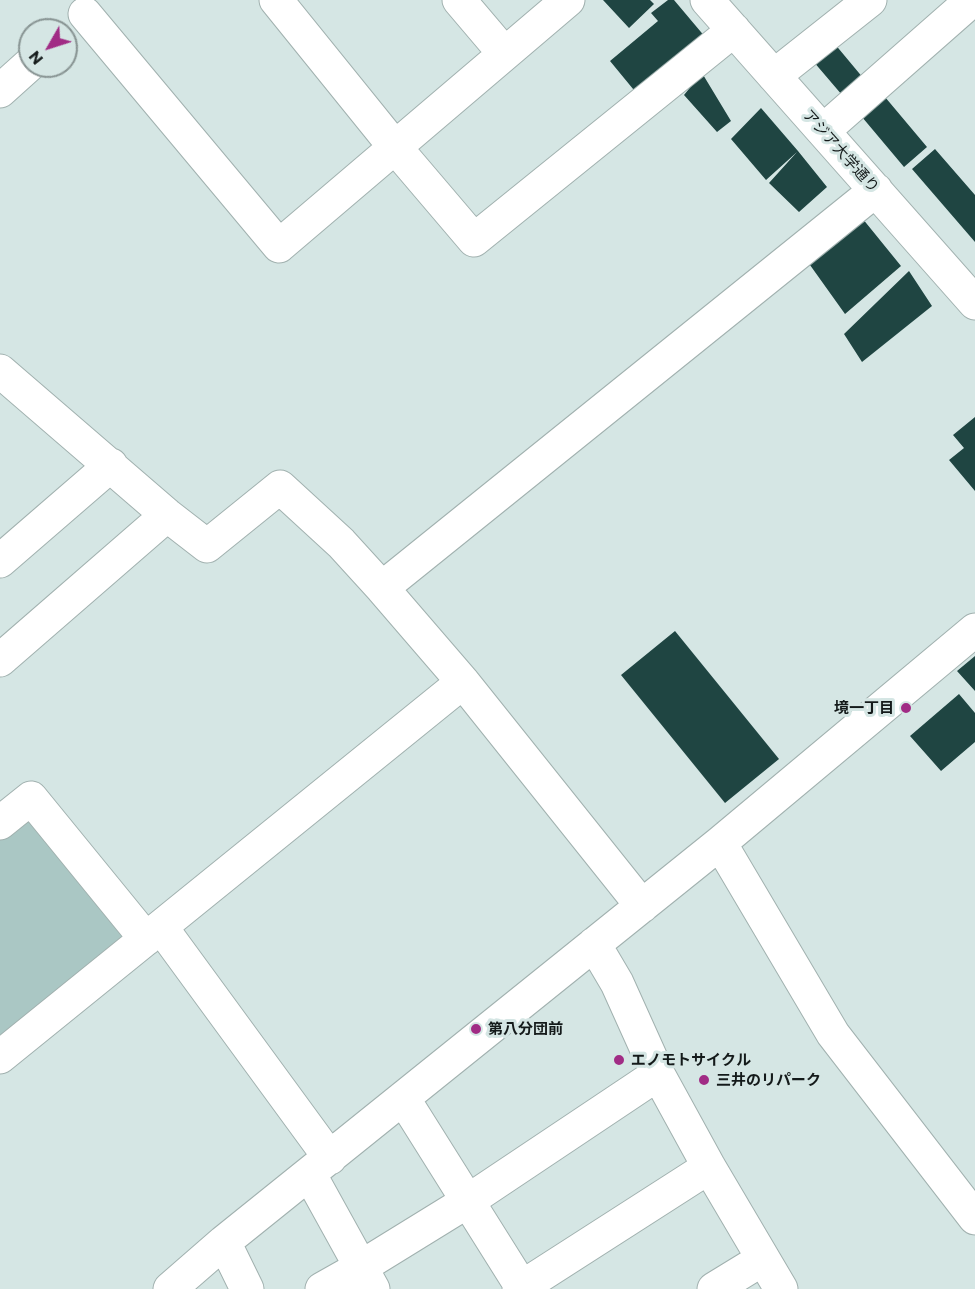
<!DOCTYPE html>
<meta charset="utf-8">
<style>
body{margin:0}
#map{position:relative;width:975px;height:1289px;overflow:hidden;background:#d5e6e4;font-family:Commissioner,sans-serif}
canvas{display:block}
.north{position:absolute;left:18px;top:18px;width:60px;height:60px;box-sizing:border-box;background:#d5e6e4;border:2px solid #889493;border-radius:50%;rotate:231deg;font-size:16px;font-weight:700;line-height:24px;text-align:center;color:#141a1a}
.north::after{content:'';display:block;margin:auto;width:21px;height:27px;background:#a12c85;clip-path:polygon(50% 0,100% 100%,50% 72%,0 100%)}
</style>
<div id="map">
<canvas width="975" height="1289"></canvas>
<div class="north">N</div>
</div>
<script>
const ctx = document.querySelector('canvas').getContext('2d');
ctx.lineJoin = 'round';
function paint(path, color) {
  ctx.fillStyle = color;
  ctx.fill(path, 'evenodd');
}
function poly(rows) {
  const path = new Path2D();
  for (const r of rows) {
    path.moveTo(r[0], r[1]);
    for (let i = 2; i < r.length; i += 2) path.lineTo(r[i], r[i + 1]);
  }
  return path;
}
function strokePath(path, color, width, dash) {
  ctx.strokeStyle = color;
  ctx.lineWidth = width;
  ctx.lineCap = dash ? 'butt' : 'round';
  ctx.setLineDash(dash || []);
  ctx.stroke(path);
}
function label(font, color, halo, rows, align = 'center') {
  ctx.font = font + ' Commissioner,"Noto Sans JP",sans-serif';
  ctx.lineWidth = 6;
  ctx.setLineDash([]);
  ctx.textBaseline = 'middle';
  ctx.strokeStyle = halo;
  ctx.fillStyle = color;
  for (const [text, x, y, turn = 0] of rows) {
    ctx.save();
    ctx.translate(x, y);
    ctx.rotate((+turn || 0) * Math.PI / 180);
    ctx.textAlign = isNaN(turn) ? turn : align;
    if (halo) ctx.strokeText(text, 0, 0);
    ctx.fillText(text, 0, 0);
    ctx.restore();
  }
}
paint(poly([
 [23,814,127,932,126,943,6,1041,0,1034,0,833]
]), '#aac7c4');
paint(poly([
 [603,0,650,0,654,4,629,28],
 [668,0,674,0,706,38,638,95,610,61,658,21,651,13],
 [834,43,869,85,848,102,813,61],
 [702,73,731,121,717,132,684,95],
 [885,97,927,147,904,167,862,117],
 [761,108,798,151,827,187,799,212,769,183,797,152,766,180,731,139],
 [935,149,975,195,975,242,912,169],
 [858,213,901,266,845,314,805,258],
 [909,271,932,306,862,362,844,334],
 [975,417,975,491,949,460,964,448,953,435],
 [675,631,779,759,725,803,621,675],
 [975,656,975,691,957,671],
 [959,694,975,713,975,742,941,771,910,736]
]), '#1f4542');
const minor = poly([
 [276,0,394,146,474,240,734,30],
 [459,0,504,53],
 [707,0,975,303],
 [85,14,279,246,568,0],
 [774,76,870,0],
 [0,91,30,64],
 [823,131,972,0],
 [0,371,167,515,207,546,280,487,341,543,382,588,463,682,642,906],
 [0,561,111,465],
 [382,588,876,190],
 [0,660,167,515],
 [0,823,31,798,146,939],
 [720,843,833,1034,975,1218],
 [161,927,330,1158],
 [594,944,617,983,658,1074,709,1167,781,1289],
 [0,1057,463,682],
 [403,1098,523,1289],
 [310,1175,373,1289],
 [224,1242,247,1289],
 [170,1289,224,1242,720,843,975,630],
 [322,1289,361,1267,468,1201,658,1074],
 [519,1289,709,1167],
 [714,1289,763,1259]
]);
strokePath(minor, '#a1b1af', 35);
strokePath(minor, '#fff', 33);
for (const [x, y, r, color] of [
 [906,708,6,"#a12c85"],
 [476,1029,6,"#a12c85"],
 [619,1060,6,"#a12c85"],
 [704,1080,6,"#a12c85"]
]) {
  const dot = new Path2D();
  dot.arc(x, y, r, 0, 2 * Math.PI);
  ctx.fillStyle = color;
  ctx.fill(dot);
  strokePath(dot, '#d5e6e4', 2);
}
label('15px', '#141a1a', '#d5e6e4', [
 ["アジア大学通り",841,151,48]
]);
label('bold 15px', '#141a1a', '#d5e6e4', [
 ["境一丁目",894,708,"right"],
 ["第八分団前",488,1029],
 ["エノモトサイクル",631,1060],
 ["三井のリパーク",716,1080]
], 'left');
</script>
